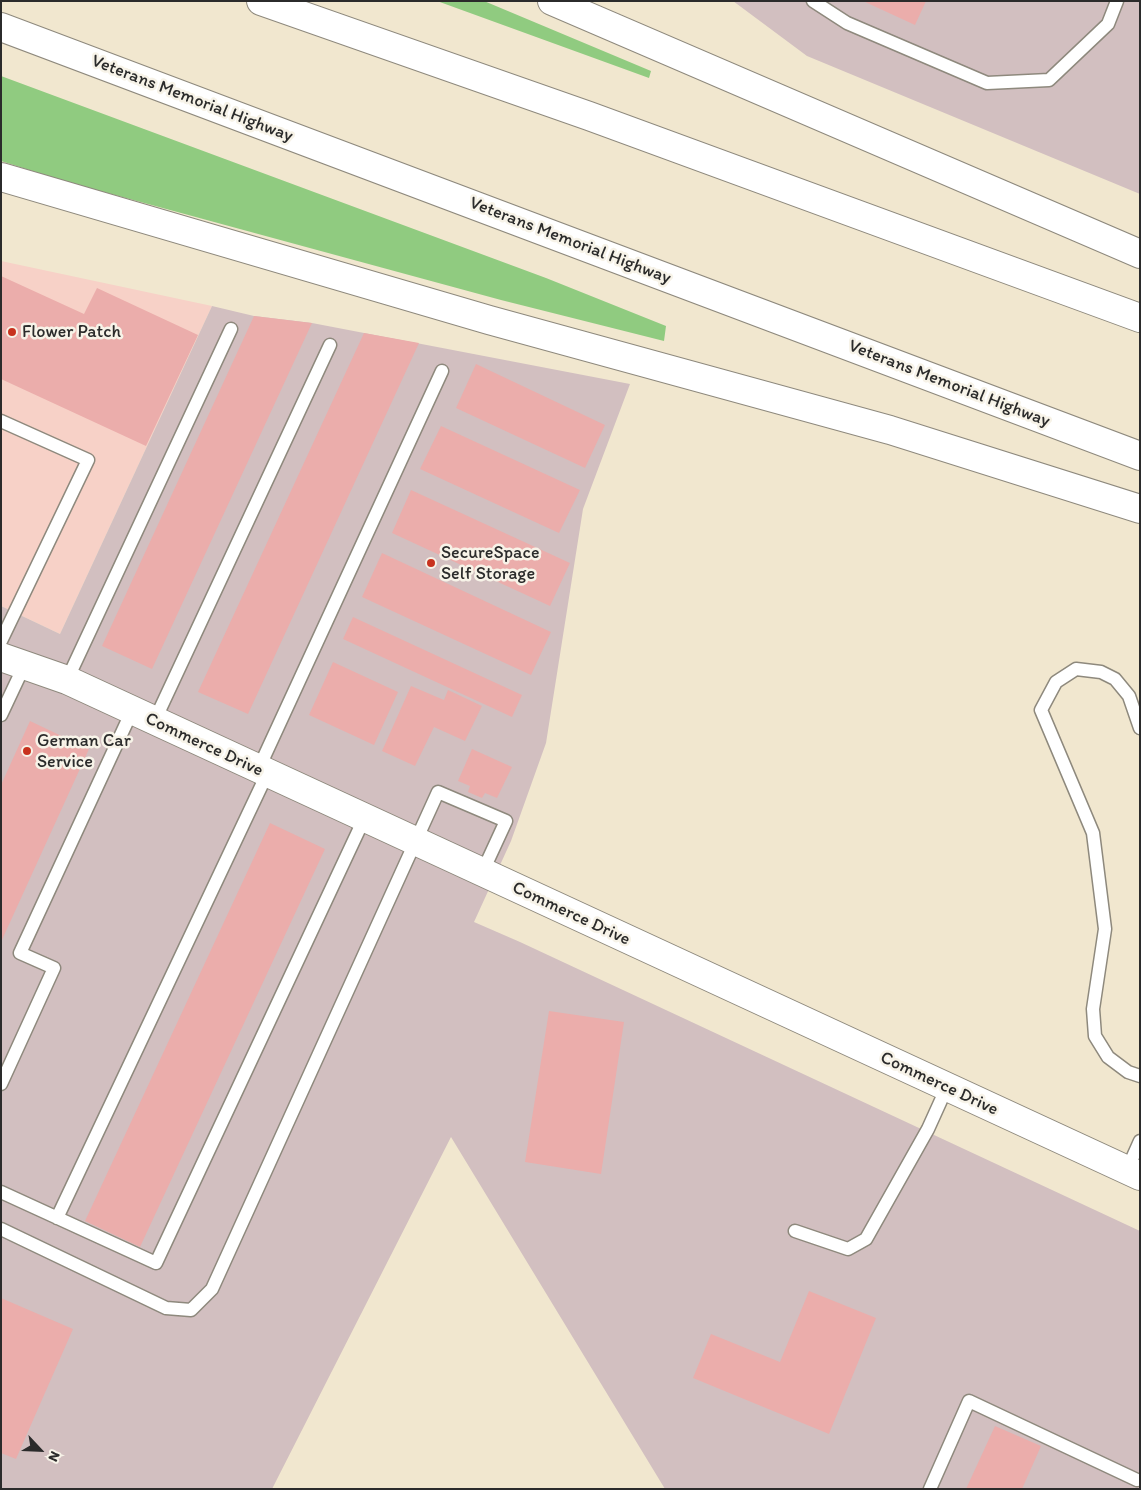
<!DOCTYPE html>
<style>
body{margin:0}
#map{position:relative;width:1141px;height:1490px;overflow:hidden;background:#f1e7cf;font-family:Itim,sans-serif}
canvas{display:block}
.frame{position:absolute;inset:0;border:2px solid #2b2b2b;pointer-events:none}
.north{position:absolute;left:15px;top:1425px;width:50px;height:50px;-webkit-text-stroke:4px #f7f3e8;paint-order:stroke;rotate:115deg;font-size:14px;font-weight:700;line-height:20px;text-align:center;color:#2b2b2b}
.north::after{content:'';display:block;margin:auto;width:18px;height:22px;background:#2b2b2b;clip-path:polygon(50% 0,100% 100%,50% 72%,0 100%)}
</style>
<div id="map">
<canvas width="1141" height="1490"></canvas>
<div class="frame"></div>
<div class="north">N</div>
</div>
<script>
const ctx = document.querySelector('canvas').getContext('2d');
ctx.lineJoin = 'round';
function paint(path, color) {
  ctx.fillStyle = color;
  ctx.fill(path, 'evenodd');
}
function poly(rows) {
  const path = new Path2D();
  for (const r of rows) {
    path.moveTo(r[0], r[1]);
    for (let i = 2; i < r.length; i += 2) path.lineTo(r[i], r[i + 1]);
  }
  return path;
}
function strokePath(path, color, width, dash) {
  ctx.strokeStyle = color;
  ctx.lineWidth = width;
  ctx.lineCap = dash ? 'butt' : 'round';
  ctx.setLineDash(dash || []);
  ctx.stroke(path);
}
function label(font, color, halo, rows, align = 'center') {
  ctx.font = font + ' Itim,sans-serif';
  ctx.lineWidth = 5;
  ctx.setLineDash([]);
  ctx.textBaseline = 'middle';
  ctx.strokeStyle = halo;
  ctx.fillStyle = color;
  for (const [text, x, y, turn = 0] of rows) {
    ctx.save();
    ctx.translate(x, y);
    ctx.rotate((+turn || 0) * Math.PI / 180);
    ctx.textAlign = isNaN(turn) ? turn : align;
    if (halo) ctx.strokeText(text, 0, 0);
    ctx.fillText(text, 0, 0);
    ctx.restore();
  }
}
paint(poly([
 [1,261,212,306,60,634,1,606]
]), '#f7d1c7');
paint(poly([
 [733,1,1140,1,1140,194,807,56],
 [212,306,254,316,312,323,630,384,583,509,546,743,511,841,474,922,520,942,1140,1231,1140,1489,665,1489,451,1137,272,1489,1,1489,1,606,60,634]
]), '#d2bfc0');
paint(poly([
 [437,1,484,1,651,71,649,78],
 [1,76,546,278,666,326,664,341,501,300,67,182,1,161]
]), '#90cb80');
paint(poly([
 [863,1,926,1,915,25],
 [1,276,84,314,97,288,198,335,146,446,1,379],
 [254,316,312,323,152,669,102,646],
 [364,333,419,343,248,714,198,692],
 [476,364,605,425,585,468,456,408],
 [441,426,580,490,559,533,420,469],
 [411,490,570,563,550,606,392,533],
 [382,553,551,632,531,675,362,597],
 [353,617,522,695,512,717,343,639],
 [333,662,398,692,374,745,309,715],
 [411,686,444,700,448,690,482,706,465,741,434,727,415,766,382,751],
 [30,721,89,749,1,942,1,785],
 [472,749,512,767,497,798,485,793,482,798,468,792,470,786,458,781],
 [270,823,325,849,140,1247,85,1221],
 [549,1011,624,1022,601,1174,525,1162],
 [809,1291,876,1318,829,1434,693,1378,711,1334,780,1362],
 [1,1298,73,1329,16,1459,1,1453],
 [995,1426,1041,1446,1022,1489,966,1489]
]), '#ebadab');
const service = poly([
 [813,1,847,23,987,83,1049,80,1108,24,1117,1],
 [1,421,88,460,1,641],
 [67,680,231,329],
 [1,715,25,664],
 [154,722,330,345],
 [1140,728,1129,696,1115,679,1101,672,1076,669,1056,682,1041,710,1093,833,1105,929,1093,1009,1095,1036,1108,1057,1128,1072,1140,1076],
 [258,770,442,371],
 [1,1084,54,968,20,953,132,711],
 [1127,1170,1140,1141],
 [1,1192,156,1263,364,819],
 [57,1218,267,774],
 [1,1229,166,1308,191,1310,212,1289,438,792,506,821,482,873],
 [795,1231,848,1249,866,1239,928,1129,947,1087],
 [930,1489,969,1401,1137,1480]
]);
const tertiary = poly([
 [1,657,67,680,1140,1176]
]);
const motorway = poly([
 [261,1,589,116,1140,318],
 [552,1,1140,254],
 [1,27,1140,456],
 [1,177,489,320,890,430,1140,509]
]);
strokePath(service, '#8e897d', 15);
strokePath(tertiary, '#8e897d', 30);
strokePath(motorway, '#8e897d', 30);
strokePath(service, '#fff', 12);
strokePath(tertiary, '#fff', 28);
strokePath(motorway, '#fff', 28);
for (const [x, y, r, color] of [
 [12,332,5,"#c8321e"],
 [431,563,5,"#c8321e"],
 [27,751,5,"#c8321e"]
]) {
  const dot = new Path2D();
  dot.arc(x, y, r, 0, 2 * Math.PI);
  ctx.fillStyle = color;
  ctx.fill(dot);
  strokePath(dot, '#f7f3e8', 2);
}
label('18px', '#2b2b2b', '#f7f3e8', [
 ["Veterans Memorial Highway",192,99,21],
 ["Veterans Memorial Highway",570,241,21],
 ["Veterans Memorial Highway",949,384,21],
 ["Commerce Drive",204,745,25],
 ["Commerce Drive",571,914,25],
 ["Commerce Drive",939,1084,25]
]);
label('18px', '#2b2b2b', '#f7f3e8', [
 ["Flower Patch",22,332],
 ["SecureSpace",441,553],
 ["Self Storage",441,574],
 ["German Car",37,741],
 ["Service",37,762]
], 'left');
</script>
